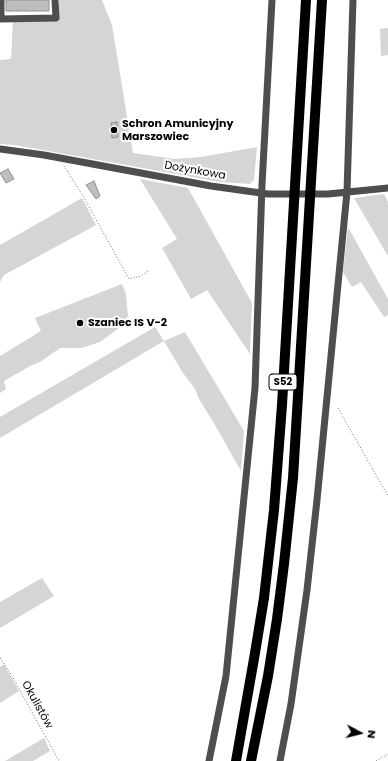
<!DOCTYPE html>
<meta charset="utf-8">
<style>
body{margin:0}
#map{position:relative;width:388px;height:761px;overflow:hidden;background:#fff;font-family:Poppins,sans-serif}
canvas{display:block}
.north{position:absolute;left:340px;top:713px;width:40px;height:40px;-webkit-text-stroke:3px #fff;paint-order:stroke;rotate:97deg;font-size:11px;font-weight:700;line-height:16px;text-align:center;color:#000}
.north::after{content:'';display:block;margin:auto;width:14px;height:18px;background:#000;clip-path:polygon(50% 0,100% 100%,50% 72%,0 100%)}
</style>
<div id="map">
<canvas width="388" height="761"></canvas>
<div class="north">N</div>
</div>
<script>
const ctx = document.querySelector('canvas').getContext('2d');
ctx.lineJoin = 'round';
function paint(path, color) {
  ctx.fillStyle = color;
  ctx.fill(path, 'evenodd');
}
function poly(rows) {
  const path = new Path2D();
  for (const r of rows) {
    path.moveTo(r[0], r[1]);
    for (let i = 2; i < r.length; i += 2) path.lineTo(r[i], r[i + 1]);
  }
  return path;
}
function strokePath(path, color, width, dash) {
  ctx.strokeStyle = color;
  ctx.lineWidth = width;
  ctx.lineCap = dash ? 'butt' : 'round';
  ctx.setLineDash(dash || []);
  ctx.stroke(path);
}
function label(font, color, halo, rows, align = 'center') {
  ctx.font = font + ' Poppins,sans-serif';
  ctx.lineWidth = 4;
  ctx.setLineDash([]);
  ctx.textBaseline = 'middle';
  ctx.strokeStyle = halo;
  ctx.fillStyle = color;
  for (const [text, x, y, turn = 0] of rows) {
    ctx.save();
    ctx.translate(x, y);
    ctx.rotate((+turn || 0) * Math.PI / 180);
    ctx.textAlign = isNaN(turn) ? turn : align;
    if (halo) ctx.strokeText(text, 0, 0);
    ctx.fillText(text, 0, 0);
    ctx.restore();
  }
}
paint(poly([
 [59,0,102,0,112,25,133,153,175,159,201,157,257,147,254,180,250,184,220,182,15,145,0,144,0,60,11,59,13,21,57,20,59,21],
 [388,28,388,55,381,56,380,29],
 [140,179,188,188,252,303,250,354,207,290,191,299,162,248,177,239],
 [384,194,388,202,388,256,354,198],
 [82,198,96,225,4,275,0,282,0,245],
 [348,227,388,299,388,315,384,317,361,282,352,287,343,272],
 [122,284,126,294,128,316,119,328,100,342,82,348,60,348,40,362,30,366,4,381,6,389,0,393,0,356,41,331,35,318],
 [155,327,164,341,185,332,244,431,241,471,215,425,199,399,195,389,183,373,164,341,0,438,0,417],
 [42,578,54,596,0,628,0,602],
 [4,664,19,691,0,703,0,667],
 [44,738,50,751,33,761,5,761]
]), '#d5d5d5');
const building = poly([
 [6,0,49,0,49,11,6,11,6,0],
 [117,122,118,137,112,138,111,123,117,122],
 [8,169,14,179,6,183,0,173,8,169],
 [94,181,100,196,96,199,86,185,94,181]
]);
paint(building, '#bebebe');
strokePath(building, '#929292', 1);
strokePath(poly([
 [64,166,83,196,129,279,141,276,148,271],
 [338,408,388,496],
 [0,658,12,676,59,761],
 [376,761,388,754]
]), '#707070', 1, [1, 2]);
strokePath(poly([
 [0,19,56,18,55,0],
 [1,19,1,0],
 [0,149,44,155,211,186,268,194,328,194,388,188],
 [209,761,226,676,255,388,262,185,272,0],
 [280,761,291,704,307,590,317,500,347,192,353,0]
]), '#4e4e4e', 7);
strokePath(poly([
 [236,761,255,653,264,598,274,510,282,405,306,0],
 [251,761,268,676,277,619,284,564,293,478,322,0]
]), '#000', 10);
for (const [x, y, r, color] of [
 [114,130,4,"#000"],
 [80,323,4,"#000"]
]) {
  const dot = new Path2D();
  dot.arc(x, y, r, 0, 2 * Math.PI);
  ctx.fillStyle = color;
  ctx.fill(dot);
  strokePath(dot, '#fff', 1.5);
}
for (const [x, y, w] of [
 [283,382,28]
]) {
  const box = new Path2D();
  box.roundRect(x - w / 2, y - 8, w, 16, 3);
  ctx.fillStyle = '#fff';
  ctx.fill(box);
  strokePath(box, '#000', 1);
}
label('bold 10px', '#000', null, [
 ["S52",283,382]
]);
label('bold 11px', '#000', '#fff', [
 ["Schron Amunicyjny",122,124],
 ["Marszowiec",122,137],
 ["Szaniec IS V-2",88,323]
], 'left');
label('11px', '#000', '#fff', [
 ["Dożynkowa",195,171,10],
 ["Okulistów",37,705,61]
]);
</script>
